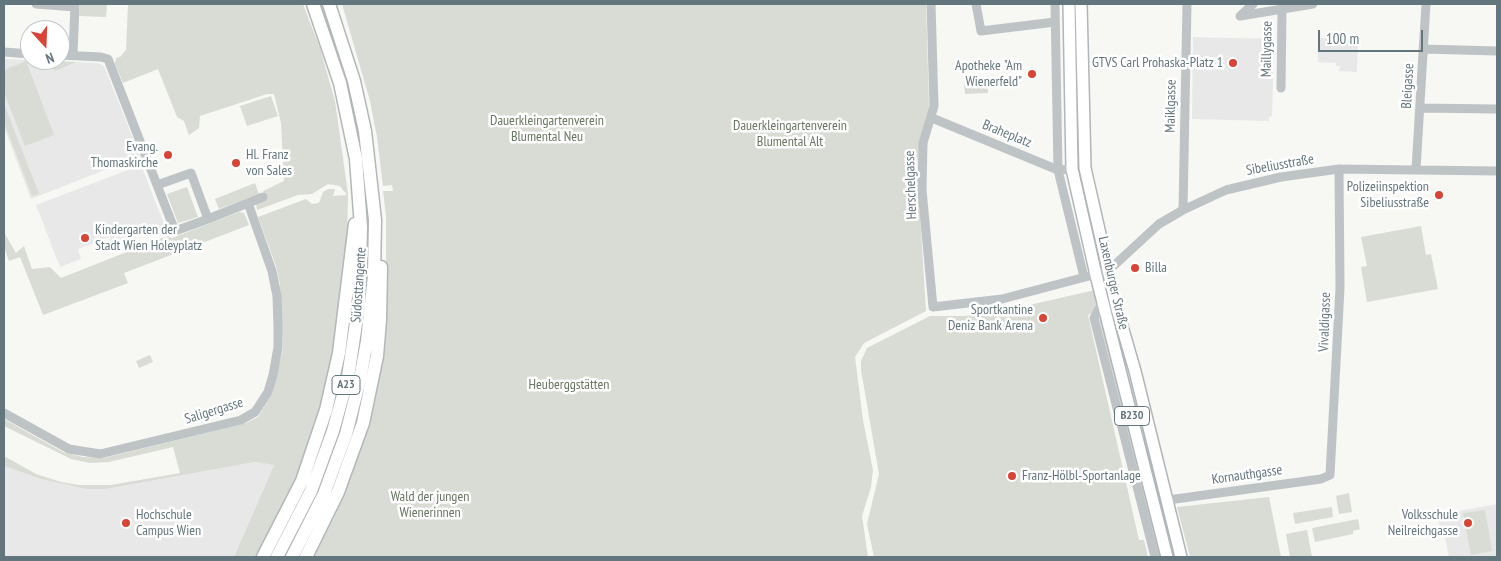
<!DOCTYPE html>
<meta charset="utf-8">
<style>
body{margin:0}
#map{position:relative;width:1501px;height:561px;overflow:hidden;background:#f7f7f4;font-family:"PT Sans Narrow",sans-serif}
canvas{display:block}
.frame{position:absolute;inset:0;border:5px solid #64767d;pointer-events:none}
.north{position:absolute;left:20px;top:20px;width:50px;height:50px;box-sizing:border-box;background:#fff;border:1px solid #c1c8cb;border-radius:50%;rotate:160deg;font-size:14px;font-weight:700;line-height:20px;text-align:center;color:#64767d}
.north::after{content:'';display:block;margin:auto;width:18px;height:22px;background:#d64535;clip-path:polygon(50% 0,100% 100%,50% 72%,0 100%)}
.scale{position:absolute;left:1318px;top:30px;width:105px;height:22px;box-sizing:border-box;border:2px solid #64767d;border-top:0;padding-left:6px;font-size:15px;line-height:18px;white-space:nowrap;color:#64767d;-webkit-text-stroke:4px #fff;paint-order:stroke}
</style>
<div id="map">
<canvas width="1501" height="561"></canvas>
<div class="frame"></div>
<div class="north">N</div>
<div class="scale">100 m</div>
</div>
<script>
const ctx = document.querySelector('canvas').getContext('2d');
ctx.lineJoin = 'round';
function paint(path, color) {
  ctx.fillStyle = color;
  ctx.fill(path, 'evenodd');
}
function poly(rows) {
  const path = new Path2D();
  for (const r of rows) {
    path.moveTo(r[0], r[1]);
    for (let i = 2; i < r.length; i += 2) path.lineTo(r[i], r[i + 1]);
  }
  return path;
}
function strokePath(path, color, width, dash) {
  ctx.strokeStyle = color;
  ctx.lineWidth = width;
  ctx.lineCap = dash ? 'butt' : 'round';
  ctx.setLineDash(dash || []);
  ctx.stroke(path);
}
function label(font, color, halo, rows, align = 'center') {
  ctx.font = font + ' "PT Sans Narrow",sans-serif';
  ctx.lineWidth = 5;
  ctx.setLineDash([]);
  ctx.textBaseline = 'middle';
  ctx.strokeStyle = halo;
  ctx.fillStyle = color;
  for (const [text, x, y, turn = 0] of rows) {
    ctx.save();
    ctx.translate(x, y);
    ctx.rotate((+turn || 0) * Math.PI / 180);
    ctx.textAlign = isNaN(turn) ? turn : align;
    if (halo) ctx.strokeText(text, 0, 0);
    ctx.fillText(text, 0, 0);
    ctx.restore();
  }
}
paint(poly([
 [1193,37,1274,39,1272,116,1269,117,1269,121,1192,119],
 [1318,38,1358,40,1357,72,1339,71,1340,66,1336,66,1336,63,1318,62],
 [4,59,98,63,104,66,140,156,31,199,4,127],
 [141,165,165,226,114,246,110,237,100,240,100,243,98,244,95,245,94,243,78,249,81,259,60,267,36,205],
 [255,462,274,465,234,557,4,557,4,466,41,479,86,489,106,489],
 [1497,504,1497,557,1449,557,1444,531,1441,531,1437,515]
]), '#e8e8e8');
paint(poly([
 [80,4,107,4,106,17,79,16],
 [128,4,303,4,320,48,335,101,348,194,347,244,334,367,301,472,258,557,234,557,274,465,255,462,106,489,86,489,41,479,4,466,4,456,36,474,61,482,79,485,111,485,180,473,173,447,109,462,90,463,71,459,4,426,4,419,63,452,83,457,104,458,246,423,258,417,272,394,283,348,280,284,276,266,258,217,306,199,312,204,319,203,323,192,328,189,335,189,333,196,347,195,340,186,328,184,312,194,298,195,257,210,256,203,267,199,263,191,284,181,281,123,274,94,267,94,200,116,199,128,189,135,184,121,177,117,158,69,123,83,115,64,116,58,120,57,126,50],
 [342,4,926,4,929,107,920,140,917,165,926,311,864,343,855,357,863,420,873,470,871,487,862,516,868,557,312,557,352,470,386,271,386,216,383,191,393,191,392,185,383,186,377,137,370,101],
 [26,61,54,135,25,146,4,92,4,70],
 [49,61,76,62,55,71],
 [987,79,988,93,965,94,964,80],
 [271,96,278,116,247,126,240,106],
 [4,104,39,194,32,196,4,122],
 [255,183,259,194,219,209,215,199],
 [187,187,198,217,178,223,167,194],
 [239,212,244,213,249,225,124,273,128,283,43,315,20,257,9,261,4,247,5,234,16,253,24,246,32,269,50,267,61,278,167,236,172,238],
 [1421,226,1426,255,1431,254,1438,289,1367,302,1361,267,1367,266,1361,237],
 [1095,290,1098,301,1092,313,1088,315,1139,540,1144,540,1148,557,874,557,867,524,879,474,861,370,861,361,867,348,930,316,964,316,999,312],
 [1101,317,1162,557,1158,557,1099,319],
 [150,355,153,362,139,368,136,361],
 [1349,493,1352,512,1339,514,1336,496],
 [1269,497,1281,557,1190,557,1177,507],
 [1332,507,1333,517,1295,524,1293,513],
 [1485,510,1492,551,1471,555,1463,513],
 [1358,519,1360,529,1353,531,1353,534,1315,542,1312,528],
 [1307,530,1312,557,1290,557,1286,534]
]), '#d8dcd4');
const major = poly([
 [1069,4,1072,169,1096,275,1167,557],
 [1081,4,1085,168,1117,309,1135,371,1181,557]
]);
const highway = poly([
 [263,557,302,481,326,410,339,353,355,224],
 [277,557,311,491,333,431,348,377,359,303,361,227,356,159,340,83,313,4],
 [292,557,324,494,346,434,360,379,367,341,374,276,375,220,365,131,354,81,329,4],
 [306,557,338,492,363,423,377,356,380,320,381,267]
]);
strokePath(major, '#b0b6b9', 14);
strokePath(highway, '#b2b7b9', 15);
strokePath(poly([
 [36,4,75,7],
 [931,4,934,106,923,143,922,190,933,307,1002,299,1108,271,1159,224,1183,210,1226,190,1281,177,1339,169,1497,171],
 [976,4,981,31,1055,22],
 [1055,4,1058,170,1084,277],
 [1240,16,1313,4],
 [1240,16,1253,4],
 [1423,49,1497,51],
 [4,52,30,54],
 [60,55,101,57,108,59,157,185],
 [73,55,75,4],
 [1281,88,1282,10],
 [1420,108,1497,109],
 [932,118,1058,170,1072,169],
 [1416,169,1426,4],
 [248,203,263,197],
 [1183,210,1187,4],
 [1103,301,1094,318,1155,557],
 [4,413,69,449,100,454,241,420,255,412,268,392,273,375,278,347,278,327,277,296,272,271,248,203,208,219,175,231,157,185,191,173,208,219],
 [1168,500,1321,479,1330,475,1340,288,1339,169]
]), '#bec4c6', 9);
strokePath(major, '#fff', 11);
strokePath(highway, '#fff', 12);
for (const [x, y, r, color] of [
 [1233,63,5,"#d64535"],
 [1032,74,5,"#d64535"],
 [168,155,5,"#d64535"],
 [236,163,5,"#d64535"],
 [1439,195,5,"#d64535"],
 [85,238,5,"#d64535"],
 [1135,268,5,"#d64535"],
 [1043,318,5,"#d64535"],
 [1012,476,5,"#d64535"],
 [126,523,5,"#d64535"],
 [1468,523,5,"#d64535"]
]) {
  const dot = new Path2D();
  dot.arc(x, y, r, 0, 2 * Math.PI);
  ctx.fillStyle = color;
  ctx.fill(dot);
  strokePath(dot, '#fff', 2);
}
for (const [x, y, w] of [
 [346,385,28],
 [1132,416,35]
]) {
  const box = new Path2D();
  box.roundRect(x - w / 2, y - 9.5, w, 19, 4);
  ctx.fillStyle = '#fff';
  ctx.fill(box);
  strokePath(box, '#64767d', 1);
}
label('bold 12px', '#64767d', null, [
 ["A23",346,385],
 ["B230",1132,416]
]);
label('14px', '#64767d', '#fff', [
 ["Maillygasse",1267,49,-89],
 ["Bleigasse",1408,86,-87],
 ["Maiklgasse",1171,106,-89],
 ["Braheplatz",1007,134,22],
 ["Sibeliusstraße",1280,165,-10],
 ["Herschelgasse",911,185,-92],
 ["Laxenburger Straße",1113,283,77],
 ["Südosttangente",359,285,-86],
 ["Vivaldigasse",1325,322,-88],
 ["Saligergasse",214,411,-17],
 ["Kornauthgasse",1247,475,-8]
]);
label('14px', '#64767d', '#fff', [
 ["GTVS Carl Prohaska-Platz 1",1223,63],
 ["Apotheke \"Am",1022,66],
 ["Wienerfeld\"",1022,82],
 ["Evang.",158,147],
 ["Thomaskirche",158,163],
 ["Hl. Franz",246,155,"left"],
 ["von Sales",246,171,"left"],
 ["Polizeiinspektion",1429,187],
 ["Sibeliusstraße",1429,203],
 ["Kindergarten der",95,230,"left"],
 ["Stadt Wien Holeyplatz",95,246,"left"],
 ["Billa",1145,268,"left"],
 ["Sportkantine",1033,310],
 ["Deniz Bank Arena",1033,326],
 ["Franz-Hölbl-Sportanlage",1022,476,"left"],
 ["Hochschule",136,515,"left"],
 ["Campus Wien",136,531,"left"],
 ["Volksschule",1458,515],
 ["Neilreichgasse",1458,531]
], 'right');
label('14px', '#687663', '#fff', [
 ["Dauerkleingartenverein",547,121],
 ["Blumental Neu",547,137],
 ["Dauerkleingartenverein",790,126],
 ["Blumental Alt",790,142],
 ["Heuberggstätten",569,385],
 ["Wald der jungen",430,497],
 ["Wienerinnen",430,513]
]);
</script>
